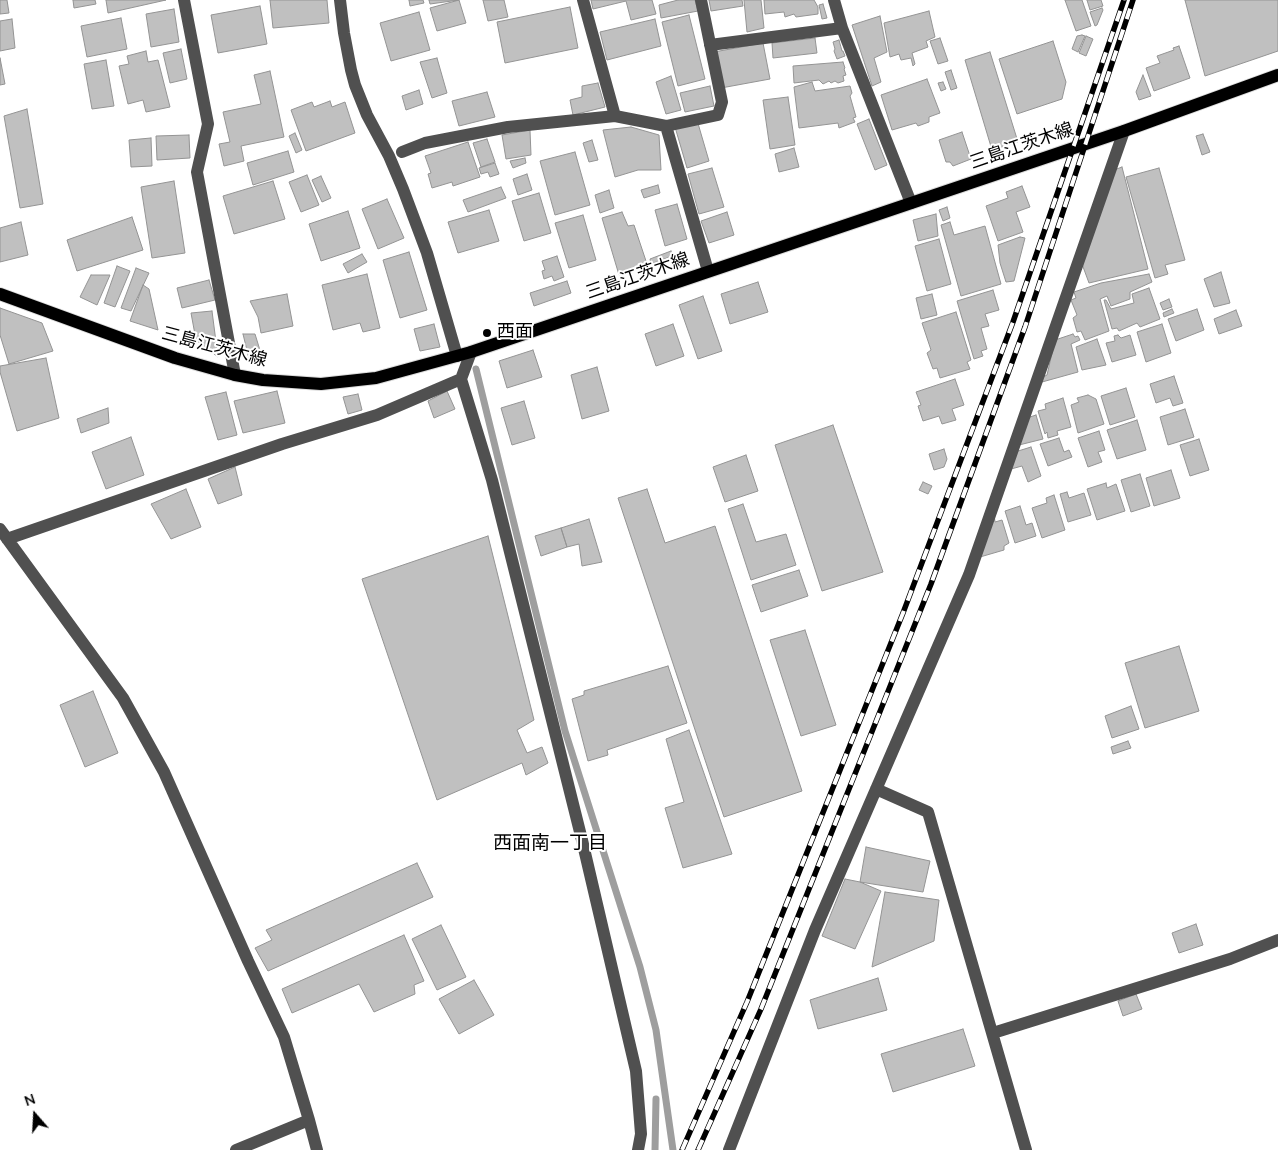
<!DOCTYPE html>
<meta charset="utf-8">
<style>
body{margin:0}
#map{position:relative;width:1278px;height:1150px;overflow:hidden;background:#fff;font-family:"Nunito Sans",sans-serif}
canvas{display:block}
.north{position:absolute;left:10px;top:1090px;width:50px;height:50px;-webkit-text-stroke:4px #fff;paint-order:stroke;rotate:341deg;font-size:14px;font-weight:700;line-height:20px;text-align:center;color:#000}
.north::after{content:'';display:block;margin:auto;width:18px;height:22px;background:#000;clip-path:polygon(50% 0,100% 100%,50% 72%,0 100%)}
</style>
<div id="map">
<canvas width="1278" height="1150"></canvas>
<div class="north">N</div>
</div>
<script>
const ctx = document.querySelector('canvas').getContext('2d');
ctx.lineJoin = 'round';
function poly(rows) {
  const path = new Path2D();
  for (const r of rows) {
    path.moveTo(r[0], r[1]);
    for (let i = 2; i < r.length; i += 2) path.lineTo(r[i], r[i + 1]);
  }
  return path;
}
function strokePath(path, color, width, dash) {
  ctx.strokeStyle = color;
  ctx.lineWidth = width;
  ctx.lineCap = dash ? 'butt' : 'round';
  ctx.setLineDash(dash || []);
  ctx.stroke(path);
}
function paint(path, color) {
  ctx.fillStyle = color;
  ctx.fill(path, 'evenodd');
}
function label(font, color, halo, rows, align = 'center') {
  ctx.font = font + ' "Nunito Sans","Noto Sans JP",sans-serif';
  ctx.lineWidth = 4;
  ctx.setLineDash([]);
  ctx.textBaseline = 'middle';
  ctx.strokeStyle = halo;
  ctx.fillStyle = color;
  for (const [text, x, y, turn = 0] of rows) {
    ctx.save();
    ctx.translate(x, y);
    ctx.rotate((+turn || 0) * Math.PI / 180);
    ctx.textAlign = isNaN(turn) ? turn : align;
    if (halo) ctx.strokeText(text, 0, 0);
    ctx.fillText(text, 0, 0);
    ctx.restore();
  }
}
strokePath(poly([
 [476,369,565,731,640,967,656,1030,673,1150],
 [655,1150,656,1099]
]), '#9e9e9e', 7);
const building = poly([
 [0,0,7,0,9,13,0,14,0,0],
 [73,0,95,0,96,4,74,8,73,0],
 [106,0,166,0,108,13,106,0],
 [270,0,327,0,329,23,273,28,270,0],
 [409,0,423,0,424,3,410,6,409,0],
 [429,0,459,0,430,4,429,0],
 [459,0,466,23,437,31,430,8,459,0],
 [483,0,504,0,508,17,488,21,483,0],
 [591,0,652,0,656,14,631,20,626,1,593,9,591,0],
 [678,0,695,0,698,11,661,18,659,5,678,0],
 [709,0,742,0,743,6,711,11,709,0],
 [744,0,761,0,764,28,747,32,744,0],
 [764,0,814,0,818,7,818,14,796,17,794,14,785,17,784,12,765,14,764,0],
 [1065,0,1082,0,1091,26,1076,31,1065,0],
 [1087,0,1101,0,1103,6,1090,10,1087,0],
 [1185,0,1278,0,1278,51,1205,76,1185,0],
 [823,4,827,18,822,19,819,5,823,4],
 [260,6,267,44,218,53,211,15,260,6],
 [570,7,578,48,505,63,497,22,570,7],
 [1102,8,1103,10,1097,25,1095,26,1090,12,1102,8],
 [174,9,179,42,151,47,146,14,174,9],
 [929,11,935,37,926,41,928,47,912,53,915,64,913,66,911,58,901,60,899,54,890,57,884,23,929,11],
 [419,12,430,50,391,61,380,23,419,12],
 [689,15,705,79,678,86,662,22,689,15],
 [880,16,887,52,874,58,881,82,872,86,852,25,880,16],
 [121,18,127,49,87,57,81,26,121,18],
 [12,19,15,48,0,51,0,21,12,19],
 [655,19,661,46,607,60,600,32,655,19],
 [1082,35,1085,36,1078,52,1072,49,1077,36,1082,35],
 [1086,36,1093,39,1086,56,1079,53,1086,36],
 [815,38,817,53,773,58,772,43,815,38],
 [940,38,948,61,938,64,930,41,940,38],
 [839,40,842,51,843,51,845,56,837,59,834,51,835,49,833,42,839,40],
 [1053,41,1066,82,1062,99,1017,114,999,59,1053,41],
 [763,43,770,79,721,88,714,52,763,43],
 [1179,46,1190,78,1154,91,1146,68,1160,63,1157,56,1174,50,1173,48,1179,46],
 [181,49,187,79,170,83,163,53,181,49],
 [146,51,148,62,158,60,170,107,146,112,143,100,128,104,119,66,129,64,127,56,146,51],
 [990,52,1018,142,992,150,965,60,990,52],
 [0,58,5,84,0,85,0,58],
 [437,58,447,93,432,98,420,62,437,58],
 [106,60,114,106,92,109,84,64,106,60],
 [843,62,845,68,844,69,846,75,843,76,844,81,838,83,835,81,831,83,829,81,823,84,819,80,794,83,793,66,843,62],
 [951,70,957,88,951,90,945,72,951,70],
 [270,71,284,137,241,146,244,161,224,166,219,144,230,142,223,112,261,104,254,75,270,71],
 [1143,75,1151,96,1139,100,1136,92,1143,75],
 [671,76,681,110,666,114,656,82,671,76],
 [927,79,940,113,929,117,929,122,918,126,916,123,892,130,881,95,927,79],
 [812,82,815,91,850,86,852,93,850,96,856,117,853,118,855,122,839,128,838,123,799,128,794,87,812,82],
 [943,82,946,89,941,91,938,83,943,82],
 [598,83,605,107,573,115,570,100,582,97,582,86,598,83],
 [710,86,714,106,685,112,680,93,710,86],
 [419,90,423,104,406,110,402,96,419,90],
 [487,92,495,117,459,126,452,101,487,92],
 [788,97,795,145,770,149,763,100,788,97],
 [330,101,332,107,345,102,355,133,306,151,291,110,312,102,314,107,330,101],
 [27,109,43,204,20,208,4,116,27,109],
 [869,119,887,165,875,170,857,124,869,119],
 [697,120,709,161,687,168,675,127,697,120],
 [631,127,659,135,661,170,638,170,615,177,603,130,631,127],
 [530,130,531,155,506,159,502,135,530,130],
 [962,132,971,159,953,166,950,162,946,162,939,140,962,132],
 [295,133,302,150,296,153,289,136,295,133],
 [1203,134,1210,152,1202,155,1196,136,1203,134],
 [189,135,190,158,157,160,156,136,189,135],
 [151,138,152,166,131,167,129,140,151,138],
 [487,139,495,162,481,167,473,143,487,139],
 [592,140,598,160,589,162,583,143,592,140],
 [468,142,480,177,453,186,452,182,432,188,428,174,431,173,425,156,468,142],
 [794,148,799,167,779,172,775,154,794,148],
 [288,151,294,172,253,185,247,163,288,151],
 [575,152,590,205,555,215,540,161,575,152],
 [525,158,526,163,513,168,510,161,525,158],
 [495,163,499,174,490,177,488,172,481,174,479,168,495,163],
 [1122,167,1148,269,1089,283,1082,264,1114,170,1122,167],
 [712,168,724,207,699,214,688,174,712,168],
 [1159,168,1185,260,1165,265,1168,274,1155,278,1126,177,1159,168],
 [527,174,532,190,518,195,513,179,527,174],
 [307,175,319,205,301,212,289,182,307,175],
 [321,176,331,198,322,202,312,180,321,176],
 [174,181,185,253,152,258,141,187,174,181],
 [273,181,285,219,234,234,223,196,273,181],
 [658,185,660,193,644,198,641,190,658,185],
 [1022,186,1030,207,1016,212,1023,232,998,241,986,206,1008,198,1006,192,1022,186],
 [501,187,506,198,468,212,463,200,501,187],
 [609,190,614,208,600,213,595,195,609,190],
 [539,193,551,233,524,241,512,201,539,193],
 [387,199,404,238,378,249,362,209,387,199],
 [677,204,687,239,665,246,655,210,677,204],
 [947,207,950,218,943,221,939,210,947,207],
 [489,210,499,241,458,253,448,222,489,210],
 [348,211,360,248,321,261,309,224,348,211],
 [622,212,628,226,634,225,647,264,619,275,602,218,622,212],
 [727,212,734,235,709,243,701,221,727,212],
 [936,214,938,236,918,241,913,220,936,214],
 [583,215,596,260,569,268,555,223,583,215],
 [132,217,143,250,77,271,67,240,132,217],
 [21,222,28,255,0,262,0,228,21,222],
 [950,222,954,235,985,226,1001,284,961,296,941,225,950,222],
 [1020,237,1025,238,1014,281,1006,282,1000,263,998,245,1020,237],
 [939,239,951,284,927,291,915,246,939,239],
 [671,251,672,256,651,264,650,259,671,251],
 [409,252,427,310,400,318,383,260,409,252],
 [362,254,367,262,348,273,343,264,362,254],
 [557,256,564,277,554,281,552,276,544,279,542,271,545,270,542,261,557,256],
 [117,266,130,271,115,307,104,303,117,266],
 [136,268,149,273,131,311,121,308,136,268],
 [1221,272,1230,303,1214,307,1204,279,1221,272],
 [367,274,380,328,363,332,360,323,333,330,322,285,367,274],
 [1149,274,1152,282,1130,292,1130,299,1111,306,1107,296,1100,299,1109,331,1085,340,1081,331,1077,332,1073,318,1077,315,1071,300,1076,298,1074,292,1101,283,1149,274],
 [91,275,110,275,97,305,80,297,91,275],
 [209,280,215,300,182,308,177,288,209,280],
 [567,281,571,293,534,306,530,293,567,281],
 [758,282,768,312,730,324,721,294,758,282],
 [143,285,149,289,158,330,130,321,143,285],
 [1149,288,1160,319,1140,327,1137,323,1119,331,1117,328,1112,329,1104,300,1106,300,1111,309,1134,303,1132,294,1149,288],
 [993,290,999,310,985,314,989,326,981,328,987,349,981,351,983,356,974,359,957,301,993,290],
 [287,294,293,326,261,333,258,317,250,301,287,294],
 [932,294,937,315,921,319,916,298,932,294],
 [703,296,722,351,698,359,679,305,703,296],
 [1169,299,1172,307,1163,310,1160,303,1169,299],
 [0,308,42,323,53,351,9,364,0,335,0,308],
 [1172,309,1174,313,1164,317,1163,313,1172,309],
 [1197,309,1204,330,1176,341,1168,319,1197,309],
 [1236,310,1242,326,1219,334,1214,319,1236,310],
 [212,311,218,357,196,340,191,313,212,311],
 [956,312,971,360,967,362,970,369,940,378,937,368,933,369,927,353,931,350,922,323,956,312],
 [434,324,440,347,420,351,414,329,434,324],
 [673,324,684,356,656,366,645,334,673,324],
 [1162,324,1171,353,1146,362,1137,332,1162,324],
 [243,334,255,334,263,360,250,363,243,334],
 [1073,334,1075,337,1078,336,1080,340,1071,344,1078,372,1042,382,1041,378,1047,375,1055,340,1073,334],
 [1118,335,1121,338,1130,335,1136,355,1112,362,1106,343,1115,341,1114,336,1118,335],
 [1097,339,1106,365,1082,370,1076,347,1097,339],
 [533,350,542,377,507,388,499,361,533,350],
 [46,358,59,418,17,431,0,372,0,366,46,358],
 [597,367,609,411,582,419,571,375,597,367],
 [1174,376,1183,403,1173,406,1170,398,1156,403,1150,384,1174,376],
 [955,379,964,405,952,409,956,420,942,424,939,416,923,421,918,406,921,405,916,392,955,379],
 [1126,388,1135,417,1110,425,1101,396,1126,388],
 [277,391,285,423,243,433,234,401,277,391],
 [447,391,455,409,434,418,428,401,447,391],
 [226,392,237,435,218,440,205,397,226,392],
 [358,394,362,410,348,414,343,397,358,394],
 [1088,395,1096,399,1104,424,1078,433,1071,405,1079,402,1077,398,1088,395],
 [1063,398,1071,427,1057,431,1058,435,1048,438,1047,432,1045,434,1038,411,1046,409,1045,404,1063,398],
 [524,401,535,438,512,445,501,408,524,401],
 [108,408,109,423,81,433,77,419,108,408],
 [1185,409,1194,437,1168,445,1160,417,1185,409],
 [1036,415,1043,439,1019,445,1027,418,1036,415],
 [1137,420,1146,450,1117,459,1107,430,1137,420],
 [833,425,883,572,822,591,775,445,833,425],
 [1099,431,1105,450,1098,452,1102,462,1088,467,1078,438,1099,431],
 [131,437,144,475,106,489,92,452,131,437],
 [1059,438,1064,452,1069,450,1072,457,1048,466,1040,444,1059,438],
 [1199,439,1209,470,1190,476,1180,445,1199,439],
 [1031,447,1041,476,1028,482,1022,466,1011,469,1015,452,1031,447],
 [944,449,947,459,944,467,934,470,929,454,944,449],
 [746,455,758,491,725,502,713,467,746,455],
 [235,467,242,495,218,504,208,479,235,467],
 [1171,470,1180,498,1154,506,1146,478,1171,470],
 [1140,474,1150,506,1131,512,1121,480,1140,474],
 [923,482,932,486,928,494,919,490,923,482],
 [1106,483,1107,488,1116,484,1125,511,1097,520,1087,489,1106,483],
 [186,489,201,527,171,539,151,504,186,489],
 [647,489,665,543,715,526,802,791,724,817,618,498,647,489],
 [1067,492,1069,498,1084,493,1091,515,1068,522,1060,494,1067,492],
 [1054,495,1065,530,1042,538,1032,508,1047,503,1046,498,1054,495],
 [743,504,756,542,786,534,796,565,751,580,728,509,743,504],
 [1020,506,1026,525,1032,523,1036,536,1015,543,1005,511,1020,506],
 [994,514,995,522,1002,520,1009,543,1004,546,1004,550,980,557,994,514],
 [589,519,602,562,582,566,579,544,567,547,561,528,589,519],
 [561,528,567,547,541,556,535,536,561,528],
 [488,536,534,720,517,730,527,753,542,747,548,763,526,775,522,763,437,800,362,579,488,536],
 [799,570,808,596,761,612,752,585,799,570],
 [805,630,836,725,801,736,770,640,805,630],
 [1179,646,1199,711,1145,728,1125,663,1179,646],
 [668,666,687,723,607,750,608,755,588,761,572,699,584,695,584,691,668,666],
 [93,691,118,753,85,767,60,705,93,691],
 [1131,706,1139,729,1112,738,1105,716,1131,706],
 [689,730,732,854,683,868,665,808,684,802,666,739,689,730],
 [1128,741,1131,748,1113,754,1111,747,1128,741],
 [866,847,930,861,923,892,860,882,866,847],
 [417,863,433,897,268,971,255,948,272,940,266,930,417,863],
 [845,879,860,882,881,891,855,949,822,936,845,879],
 [885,892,939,900,934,941,872,967,885,892],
 [1196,924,1203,945,1179,953,1172,933,1196,924],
 [441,925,466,977,437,990,412,939,441,925],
 [404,935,424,981,414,985,415,994,374,1012,359,984,292,1013,282,989,404,935],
 [878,978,887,1010,818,1029,810,1000,878,978],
 [474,980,494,1015,459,1034,439,999,474,980],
 [1136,994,1142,1009,1123,1016,1118,1001,1136,994],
 [963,1029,975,1066,893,1092,881,1054,963,1029]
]);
paint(building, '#c0c0c0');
strokePath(building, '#949494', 1);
const major = poly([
 [0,294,175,358,235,375,263,380,321,384,376,378,471,352,1124,131,1278,75]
]);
strokePath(major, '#dbdbdb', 14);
strokePath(poly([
 [184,0,208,124,197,172,235,375],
 [340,0,344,33,351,70,355,85,367,115,389,156,403,189,427,253,457,356],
 [583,0,615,116],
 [834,0,842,28,911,203],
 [710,45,842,28],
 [666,126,708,271],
 [402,152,425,143,508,127,615,116,666,126,718,115,722,102,701,0],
 [471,352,461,379,492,480,582,840,636,1071,641,1134,638,1150],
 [0,529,123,698,164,772,248,961,284,1037,309,1120,317,1150],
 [7,539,282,444,377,415,461,379],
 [876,789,928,812,1026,1150],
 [993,1033,1230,959,1278,940],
 [236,1150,309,1120],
 [729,1150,815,930,969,575,1124,131]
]), '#505050', 12);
strokePath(major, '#000', 12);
const rail = poly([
 [682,1150,747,1002,903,613,1013,322,1124,0],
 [698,1150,761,1009,931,584,1025,327,1133,0]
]);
strokePath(rail, '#000', 5.5);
strokePath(rail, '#fff', 4, [11]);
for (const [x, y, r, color] of [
 [487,333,5,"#000"]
]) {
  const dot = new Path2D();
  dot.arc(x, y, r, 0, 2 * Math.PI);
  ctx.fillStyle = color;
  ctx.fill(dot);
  strokePath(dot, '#fff', 2);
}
label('18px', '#000', '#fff', [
 ["三島江茨木線",1022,147,-19],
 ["三島江茨木線",638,277,-19],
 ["三島江茨木線",214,348,15]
]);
label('18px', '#000', '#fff', [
 ["西面",497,333]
], 'left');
label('19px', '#000', '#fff', [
 ["西面南一丁目",550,844]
]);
</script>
